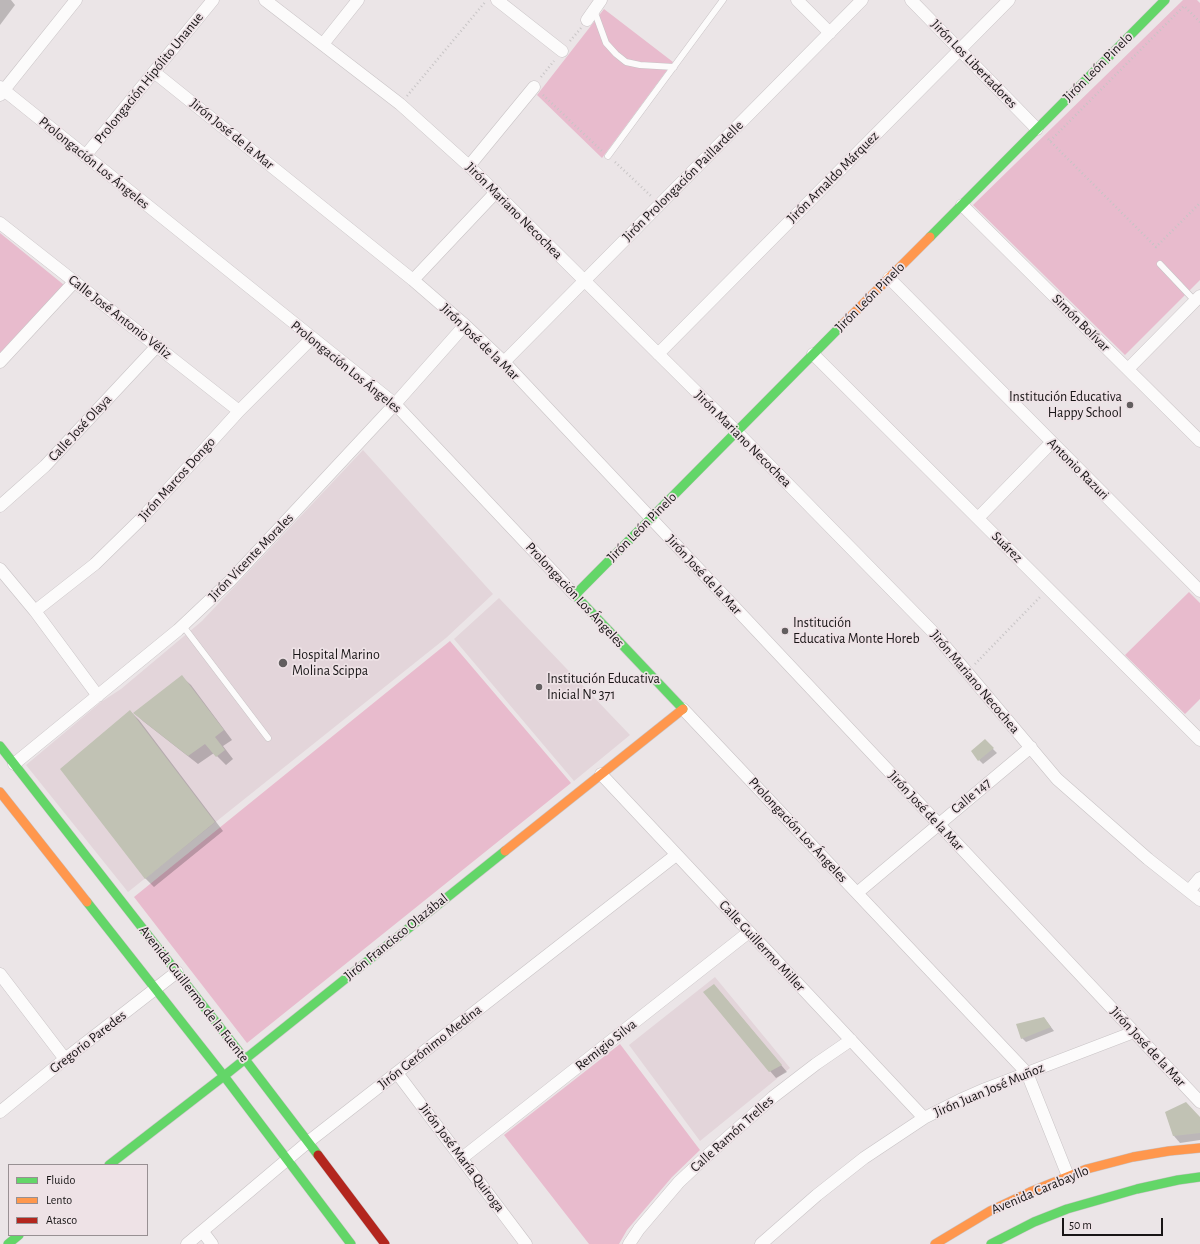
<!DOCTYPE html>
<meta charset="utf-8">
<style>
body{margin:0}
#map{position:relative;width:1200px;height:1244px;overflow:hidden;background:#ebe5e7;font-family:"Alegreya Sans",sans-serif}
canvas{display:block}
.legend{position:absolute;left:8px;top:1164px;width:140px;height:72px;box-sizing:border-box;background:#eee2e6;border:1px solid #989093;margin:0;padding:5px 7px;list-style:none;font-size:12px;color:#181516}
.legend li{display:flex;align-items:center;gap:8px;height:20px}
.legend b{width:20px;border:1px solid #989093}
.scale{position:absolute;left:1062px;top:1218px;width:101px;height:18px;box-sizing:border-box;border:2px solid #181516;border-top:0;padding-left:5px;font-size:12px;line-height:14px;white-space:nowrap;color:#181516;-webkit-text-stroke:3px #eee2e6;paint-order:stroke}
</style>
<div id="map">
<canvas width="1200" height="1244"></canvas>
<ul class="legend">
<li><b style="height:5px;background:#63d668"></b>Fluido</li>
<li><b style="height:5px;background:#ff974d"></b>Lento</li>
<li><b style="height:5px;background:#b3261e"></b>Atasco</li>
</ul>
<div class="scale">50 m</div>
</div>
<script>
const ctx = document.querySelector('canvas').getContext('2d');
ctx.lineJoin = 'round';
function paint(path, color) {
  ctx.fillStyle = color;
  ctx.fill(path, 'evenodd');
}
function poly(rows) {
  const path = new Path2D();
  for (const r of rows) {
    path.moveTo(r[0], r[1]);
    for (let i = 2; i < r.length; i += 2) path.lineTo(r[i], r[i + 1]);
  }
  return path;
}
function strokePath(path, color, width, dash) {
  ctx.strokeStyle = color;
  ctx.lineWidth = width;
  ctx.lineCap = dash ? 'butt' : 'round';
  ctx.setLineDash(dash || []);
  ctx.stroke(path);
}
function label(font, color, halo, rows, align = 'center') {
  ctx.font = font + ' "Alegreya Sans",sans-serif';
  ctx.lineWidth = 3.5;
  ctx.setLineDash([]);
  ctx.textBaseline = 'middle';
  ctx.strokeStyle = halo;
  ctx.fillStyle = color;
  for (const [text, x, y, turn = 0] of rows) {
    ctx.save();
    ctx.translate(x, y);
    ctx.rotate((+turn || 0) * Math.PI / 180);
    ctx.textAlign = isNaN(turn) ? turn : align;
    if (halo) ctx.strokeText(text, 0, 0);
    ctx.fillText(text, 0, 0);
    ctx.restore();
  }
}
paint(poly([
 [363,450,493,594,446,638,128,892,26,765,101,702,121,689,202,621],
 [499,598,630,735,574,781,454,639],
 [715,977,790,1068,700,1141,629,1045]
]), '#e3d5da');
paint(poly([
 [1183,0,1197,0,1200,3,1200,280,1125,355,973,205],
 [604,9,673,62,602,158,537,95],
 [0,233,64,285,0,353],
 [1189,592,1200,603,1200,699,1185,714,1125,655],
 [450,641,571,783,247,1043,134,897],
 [620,1044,700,1150,672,1177,627,1230,619,1244,589,1244,504,1135]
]), '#e8bbcd');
paint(poly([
 [0,0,11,0,15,5,0,25],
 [182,677,191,685,232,740,223,746,233,759,226,765,214,753,198,764,143,721,135,713],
 [130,711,139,720,223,831,154,887,145,878],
 [985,741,997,753,983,764,979,760],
 [720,992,787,1072,776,1078,770,1071],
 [1044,1018,1054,1031,1026,1042,1022,1038],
 [1166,1112,1200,1118,1200,1140,1180,1143,1174,1136]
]), '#0003');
paint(poly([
 [182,675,224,730,215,737,225,750,216,757,205,744,188,756,133,713],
 [130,710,215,822,145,879,60,769],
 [985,739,994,748,978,761,971,751],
 [714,984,782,1065,769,1072,703,992],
 [1044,1017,1051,1027,1021,1039,1016,1024],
 [1186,1102,1200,1117,1200,1133,1173,1136,1165,1112]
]), '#c1c2b4');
const lane = poly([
 [594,10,606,43,616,54,626,62,640,65,674,67],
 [608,156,723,0],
 [1160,264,1195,301],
 [183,626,268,738]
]);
const street = poly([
 [265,0,400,104,469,166,737,432,934,633,1057,779,1148,859,1200,900],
 [497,0,562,51],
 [797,0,830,33],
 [911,0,1037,129],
 [587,20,601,0],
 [323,44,358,0],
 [154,72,413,280,465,325,504,362,1200,1102],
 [0,87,395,404,575,595],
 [0,95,76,0],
 [85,156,213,0],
 [469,166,534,87],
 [962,205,1200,441],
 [0,223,239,411],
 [889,278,1200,591],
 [413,280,496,192],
 [658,354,1009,0],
 [813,354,1200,740],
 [0,362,75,281],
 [504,362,862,0],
 [1128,369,1200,296],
 [0,506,45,466,157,346],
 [978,518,1052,442],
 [0,569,35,611,98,696],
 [35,611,95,564,142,518,239,411,312,338],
 [683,709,1027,1073,1068,1176],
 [14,764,178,630,230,581,395,404,465,325],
 [601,774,924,1118],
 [1189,891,1200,878],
 [857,893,1031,747],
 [0,974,65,1059],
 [397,1073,526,1244],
 [0,1112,65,1059,177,972],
 [462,1158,749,932],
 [203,1232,212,1244],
 [187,1244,308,1142,676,855],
 [629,1244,639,1229,679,1182,710,1153,773,1097,816,1064,851,1040],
 [761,1244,817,1195,864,1158,924,1118,960,1100,985,1089,1134,1032]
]);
const fast = poly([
 [930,237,1165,0],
 [683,709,575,595,843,324],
 [0,746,244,1058,318,1155],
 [87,902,224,1076,351,1244],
 [109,1165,224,1076,505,851],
 [8,1244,19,1235],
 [991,1244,1034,1222,1067,1209,1137,1189,1178,1180,1200,1177]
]);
const slow = poly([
 [843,324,930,237],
 [0,792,87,902],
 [505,851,683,709],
 [935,1244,990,1211,1030,1192,1087,1169,1133,1157,1169,1151,1200,1148]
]);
const jam = poly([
 [318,1155,385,1244]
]);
strokePath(lane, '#c8c3c5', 7);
strokePath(street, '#c8c3c5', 13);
strokePath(fast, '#c8c3c5', 10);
strokePath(slow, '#c8c3c5', 10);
strokePath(jam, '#c8c3c5', 10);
strokePath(poly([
 [570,41,581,28],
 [541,77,554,61],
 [543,95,602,151],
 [407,96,486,1],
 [1048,139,1156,247,1200,203],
 [1050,141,1184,6,1200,22],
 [615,162,652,197],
 [975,664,1041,596]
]), '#c7c4c5', 2.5, [1, 3]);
strokePath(lane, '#fcfbfb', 6);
strokePath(street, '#fcfbfb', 12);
strokePath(fast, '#63d668', 9);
strokePath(slow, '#ff974d', 9);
strokePath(jam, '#b3261e', 9);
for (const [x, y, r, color] of [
 [1130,405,4,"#625e5f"],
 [785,631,4,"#625e5f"],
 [283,663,5,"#625e5f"],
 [539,687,4,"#625e5f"]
]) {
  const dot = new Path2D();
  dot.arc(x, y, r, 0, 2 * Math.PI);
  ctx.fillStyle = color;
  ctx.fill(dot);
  strokePath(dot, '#eee2e6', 1.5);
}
label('14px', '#181516', '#eee2e6', [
 ["Jirón Los Libertadores",974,64,46],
 ["Jirón León Pinelo",1098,67,-45],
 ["Prolongación Hipólito Unanue",149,78,-51],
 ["Jirón José de la Mar",232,134,39],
 ["Prolongación Los Ángeles",94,163,39],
 ["Jirón Arnaldo Márquez",833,177,-45],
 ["Jirón Prolongación Paillardelle",683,181,-45],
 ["Jirón Mariano Necochea",514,211,45],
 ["Jirón León Pinelo",870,297,-45],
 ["Calle José Antonio Véliz",120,317,38],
 ["Simón Bolívar",1081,323,45],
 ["Jirón José de la Mar",480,342,44],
 ["Prolongación Los Ángeles",346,367,39],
 ["Calle José Olaya",80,428,-47],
 ["Jirón Mariano Necochea",743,439,45],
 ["Antonio Razuri",1078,469,45],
 ["Jirón Marcos Dongo",177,479,-48],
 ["Jirón León Pinelo",642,527,-45],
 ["Suárez",1007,547,45],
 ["Jirón Vicente Morales",251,557,-46],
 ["Jirón José de la Mar",704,575,47],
 ["Prolongación Los Ángeles",575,595,47],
 ["Jirón Mariano Necochea",975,682,50],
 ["Calle 147",971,796,-40],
 ["Jirón José de la Mar",926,811,47],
 ["Prolongación Los Ángeles",798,830,47],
 ["Jirón Francisco Olazábal",396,937,-39],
 ["Calle Guillermo Miller",762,946,47],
 ["Avenida Guillermo de la Fuente",194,994,52],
 ["Gregorio Paredes",88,1042,-38],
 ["Remigio Silva",606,1045,-38],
 ["Jirón Gerónimo Medina",430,1047,-38],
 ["Jirón José de la Mar",1148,1047,47],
 ["Jirón Juan José Muñoz",989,1090,-23],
 ["Calle Ramón Trelles",732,1134,-42],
 ["Jirón José María Quiroga",462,1158,53],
 ["Avenida Carabayllo",1040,1190,-23]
]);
label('14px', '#181516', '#eee2e6', [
 ["Institución Educativa",1122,397,"right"],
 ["Happy School",1122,413,"right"],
 ["Institución",793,623],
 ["Educativa Monte Horeb",793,639],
 ["Hospital Marino",292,655],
 ["Molina Scippa",292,671],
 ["Institución Educativa",547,679],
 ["Inicial Nº 371",547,695]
], 'left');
</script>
